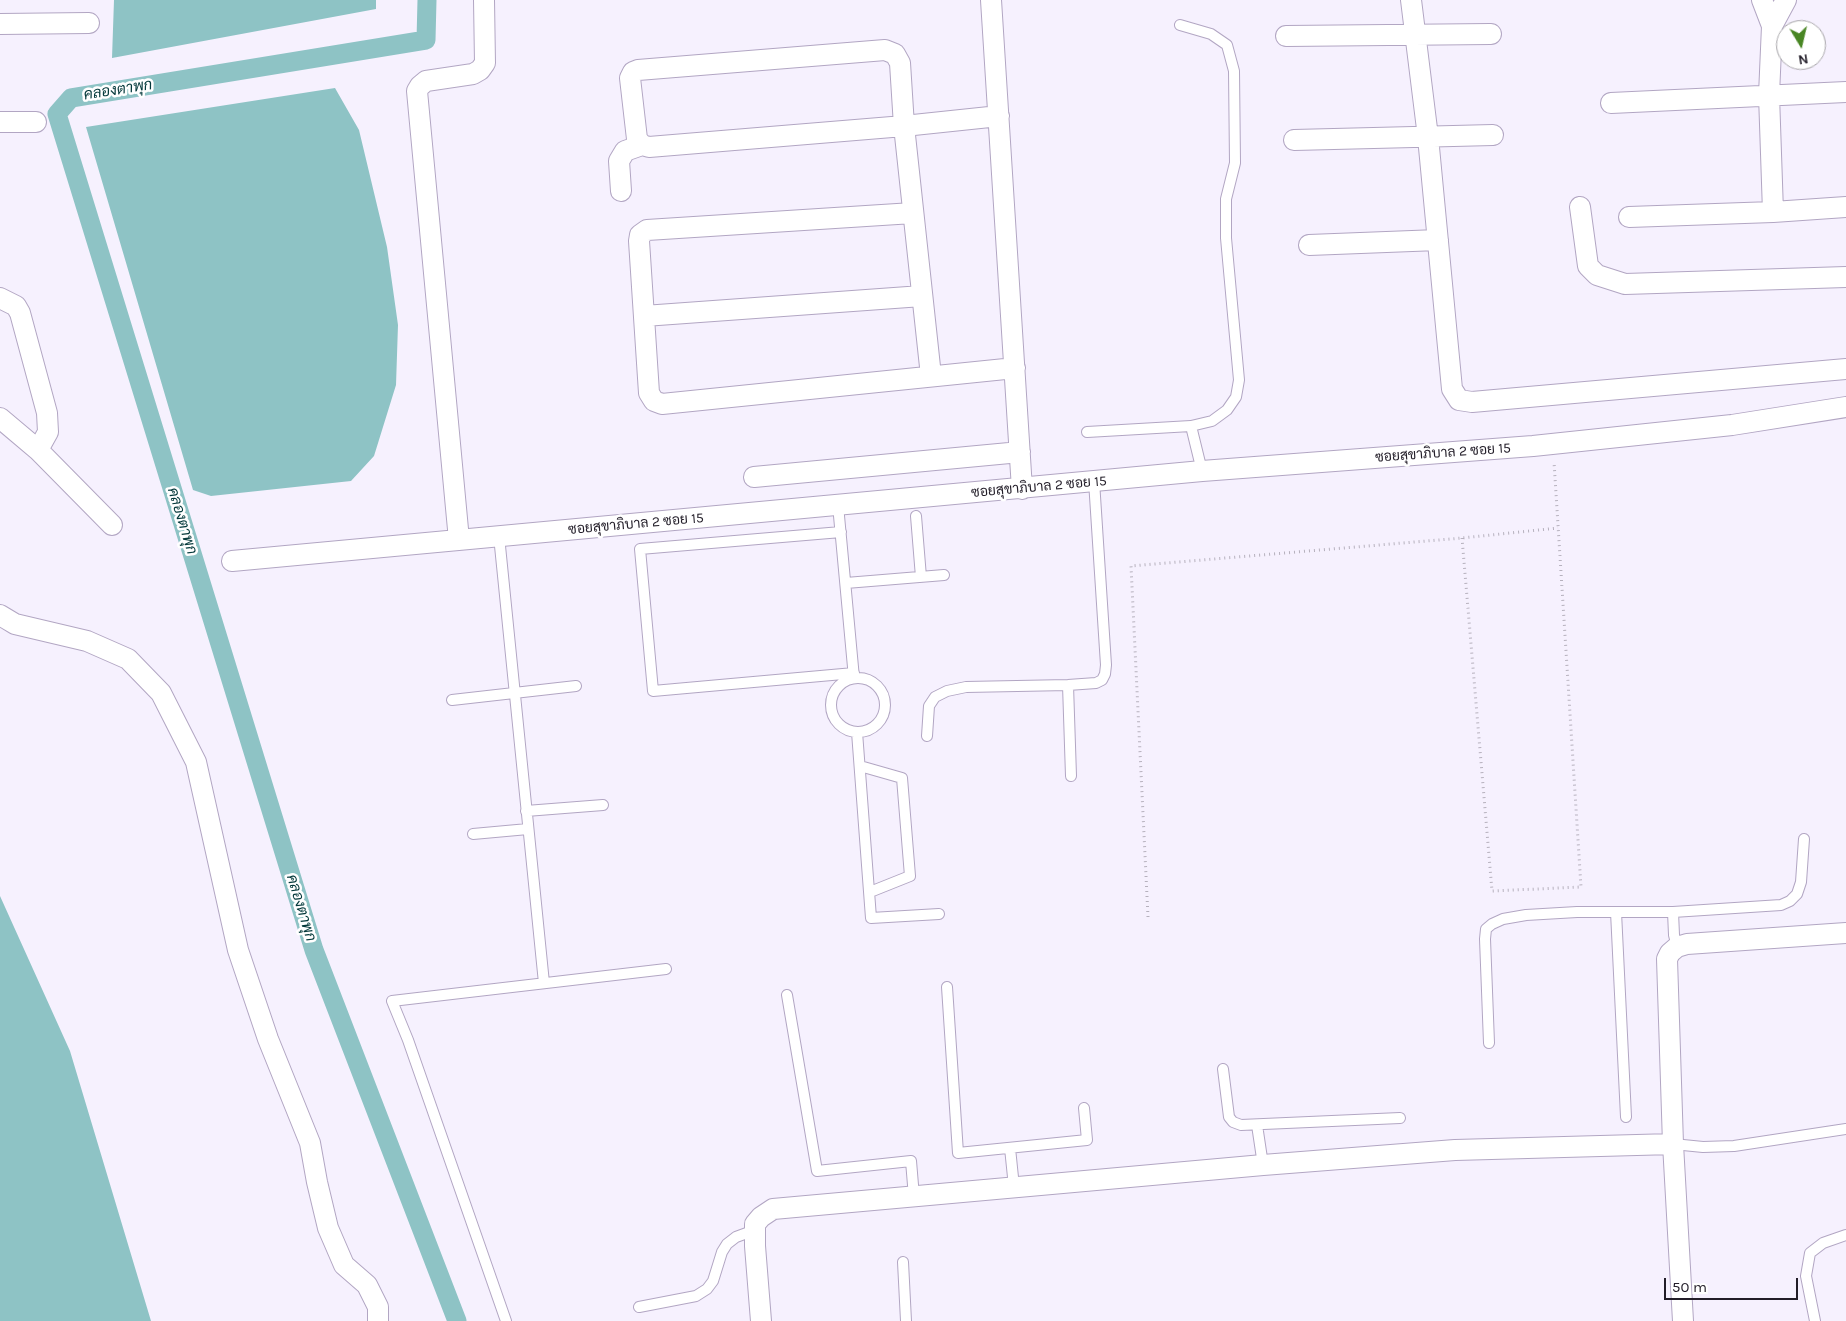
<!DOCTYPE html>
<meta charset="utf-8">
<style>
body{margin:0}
#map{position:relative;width:1846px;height:1321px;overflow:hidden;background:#f6f1fe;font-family:Karla,sans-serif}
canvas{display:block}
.north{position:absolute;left:1776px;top:20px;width:50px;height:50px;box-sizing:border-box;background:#fff;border:1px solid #a7a5a9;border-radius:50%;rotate:171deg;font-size:14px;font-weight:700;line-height:20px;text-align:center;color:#221d28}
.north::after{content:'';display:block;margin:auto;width:18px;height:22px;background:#498624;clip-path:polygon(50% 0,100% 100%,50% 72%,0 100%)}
.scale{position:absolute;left:1664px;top:1278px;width:134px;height:22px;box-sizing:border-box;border:2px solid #221d28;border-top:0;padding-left:6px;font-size:15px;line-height:18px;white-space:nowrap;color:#221d28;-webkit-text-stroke:4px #fff;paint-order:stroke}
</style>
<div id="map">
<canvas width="1846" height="1321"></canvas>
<div class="north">N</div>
<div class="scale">50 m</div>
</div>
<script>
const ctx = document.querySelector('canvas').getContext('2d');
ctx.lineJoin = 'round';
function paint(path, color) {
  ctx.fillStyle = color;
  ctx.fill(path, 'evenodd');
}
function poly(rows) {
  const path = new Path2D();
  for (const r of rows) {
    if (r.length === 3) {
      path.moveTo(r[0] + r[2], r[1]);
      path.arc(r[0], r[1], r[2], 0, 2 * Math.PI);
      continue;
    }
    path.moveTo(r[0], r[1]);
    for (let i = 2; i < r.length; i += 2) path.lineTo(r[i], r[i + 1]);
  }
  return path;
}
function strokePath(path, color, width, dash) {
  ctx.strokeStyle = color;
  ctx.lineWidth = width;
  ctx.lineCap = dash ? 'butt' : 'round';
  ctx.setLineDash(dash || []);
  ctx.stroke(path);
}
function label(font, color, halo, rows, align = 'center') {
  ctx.font = font + ' Karla,Sarabun,sans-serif';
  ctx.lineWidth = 5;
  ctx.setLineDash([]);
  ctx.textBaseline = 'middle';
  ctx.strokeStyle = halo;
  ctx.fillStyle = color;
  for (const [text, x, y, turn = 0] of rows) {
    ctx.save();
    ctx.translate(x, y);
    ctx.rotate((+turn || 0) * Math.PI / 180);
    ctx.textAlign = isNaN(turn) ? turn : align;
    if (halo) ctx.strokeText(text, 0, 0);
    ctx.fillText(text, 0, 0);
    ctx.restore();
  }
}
paint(poly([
 [114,0,376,0,376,9,112,58],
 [335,88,359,130,387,247,398,325,396,385,374,456,351,481,211,496,193,490,86,127],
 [0,896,70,1051,151,1321,0,1321]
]), '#8ec3c5');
strokePath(poly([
 [427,0,426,40,71,98,57,114,314,950,457,1321]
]), '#8ec3c5', 19);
const service = poly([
 [1191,426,1202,471],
 [1087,432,1191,426,1212,421,1227,410,1236,397,1239,380,1226,238,1226,199,1235,163,1234,71,1227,45,1211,34,1180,25],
 [838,505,854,678],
 [916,516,921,577],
 [841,532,640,549,653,691,854,673],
 [499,536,544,983],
 [846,583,944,575],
 [858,705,27],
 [1068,685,1071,776],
 [452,700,576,686],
 [857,732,871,918,939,914],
 [927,736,929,706,935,697,947,691,966,687,1068,685,1096,683,1102,680,1105,674,1106,665,1094,481],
 [860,766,902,778,910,876,870,892],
 [526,811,603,805],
 [473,834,528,829],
 [1616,912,1626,1117],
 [1673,912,1674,935,1677,947],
 [947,987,958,1153,1087,1140,1084,1108],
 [787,995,817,1171,911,1161,914,1197],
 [1489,1043,1485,939,1486,929,1492,924,1503,919,1526,915,1577,912,1673,912,1781,905,1790,901,1797,894,1801,882,1804,839],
 [1223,1069,1229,1117,1233,1122,1241,1125,1400,1118],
 [1257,1125,1263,1165],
 [1673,1144,1703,1147,1734,1146,1846,1129],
 [1010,1148,1014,1187],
 [903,1262,906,1321],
 [639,1307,696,1296,707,1289,713,1281,722,1252,727,1244,736,1237,755,1230],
 [506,1321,408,1040,392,1001,666,969],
 [1815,1321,1806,1276,1810,1253,1823,1243,1846,1235]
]);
const minor = poly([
 [991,0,1022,489],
 [1411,0,1428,137,1452,389,1459,400,1472,402,1846,369],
 [1762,0,1772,26,1769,95,1773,212],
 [0,24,89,23],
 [1772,26,1786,0],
 [1286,36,1491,34],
 [1611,103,1846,92],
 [0,122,36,122],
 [1294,140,1493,135],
 [621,191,619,161,625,151,642,145],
 [1580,207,1588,266,1597,275,1625,284,1846,277],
 [913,213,647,230,640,235,639,241,649,393,654,401,662,404,1015,368],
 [1629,217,1773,212,1846,207],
 [1309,245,1438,240],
 [0,298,16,306,20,313,47,413,48,432,38,450],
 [644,316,922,296],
 [931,376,904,126,900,63,895,54,885,50,638,70,633,72,630,78,637,139,642,145,649,147,904,126,999,116],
 [0,418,38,450,112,525],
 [754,477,1020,452],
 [459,540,417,91,420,86,426,81,473,74,480,70,485,63,484,0],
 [232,561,1202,471,1533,446,1732,425,1846,407],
 [0,615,15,624,87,641,128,659,161,693,196,762,238,950,268,1039,310,1143,317,1182,328,1228,344,1265,367,1285,378,1307,378,1321],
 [761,1321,755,1246,755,1224,761,1217,773,1209,1263,1165,1455,1150,1673,1144],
 [1683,1321,1673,1144,1667,959,1670,953,1677,947,1687,944,1846,933]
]);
strokePath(service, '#b2a6c3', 12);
strokePath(minor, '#b2a6c3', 22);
strokePath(poly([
 [1462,538,1492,891,1581,887,1554,462],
 [1148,917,1131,566,1462,538,1558,528]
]), '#b6b1bd', 3, [1, 4]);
strokePath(service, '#fff', 10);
strokePath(minor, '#fff', 20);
label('14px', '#221d28', '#fff', [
 ["ซอยสุขาภิบาล 2 ซอย 15",1443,453,-4],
 ["ซอยสุขาภิบาล 2 ซอย 15",1039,487,-5],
 ["ซอยสุขาภิบาล 2 ซอย 15",636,524,-5]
]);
label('italic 15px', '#03383a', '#fff', [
 ["คลองตาพุก",118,90,-9],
 ["คลองตาพุก",182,521,73],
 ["คลองตาพุก",301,908,73]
]);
</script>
